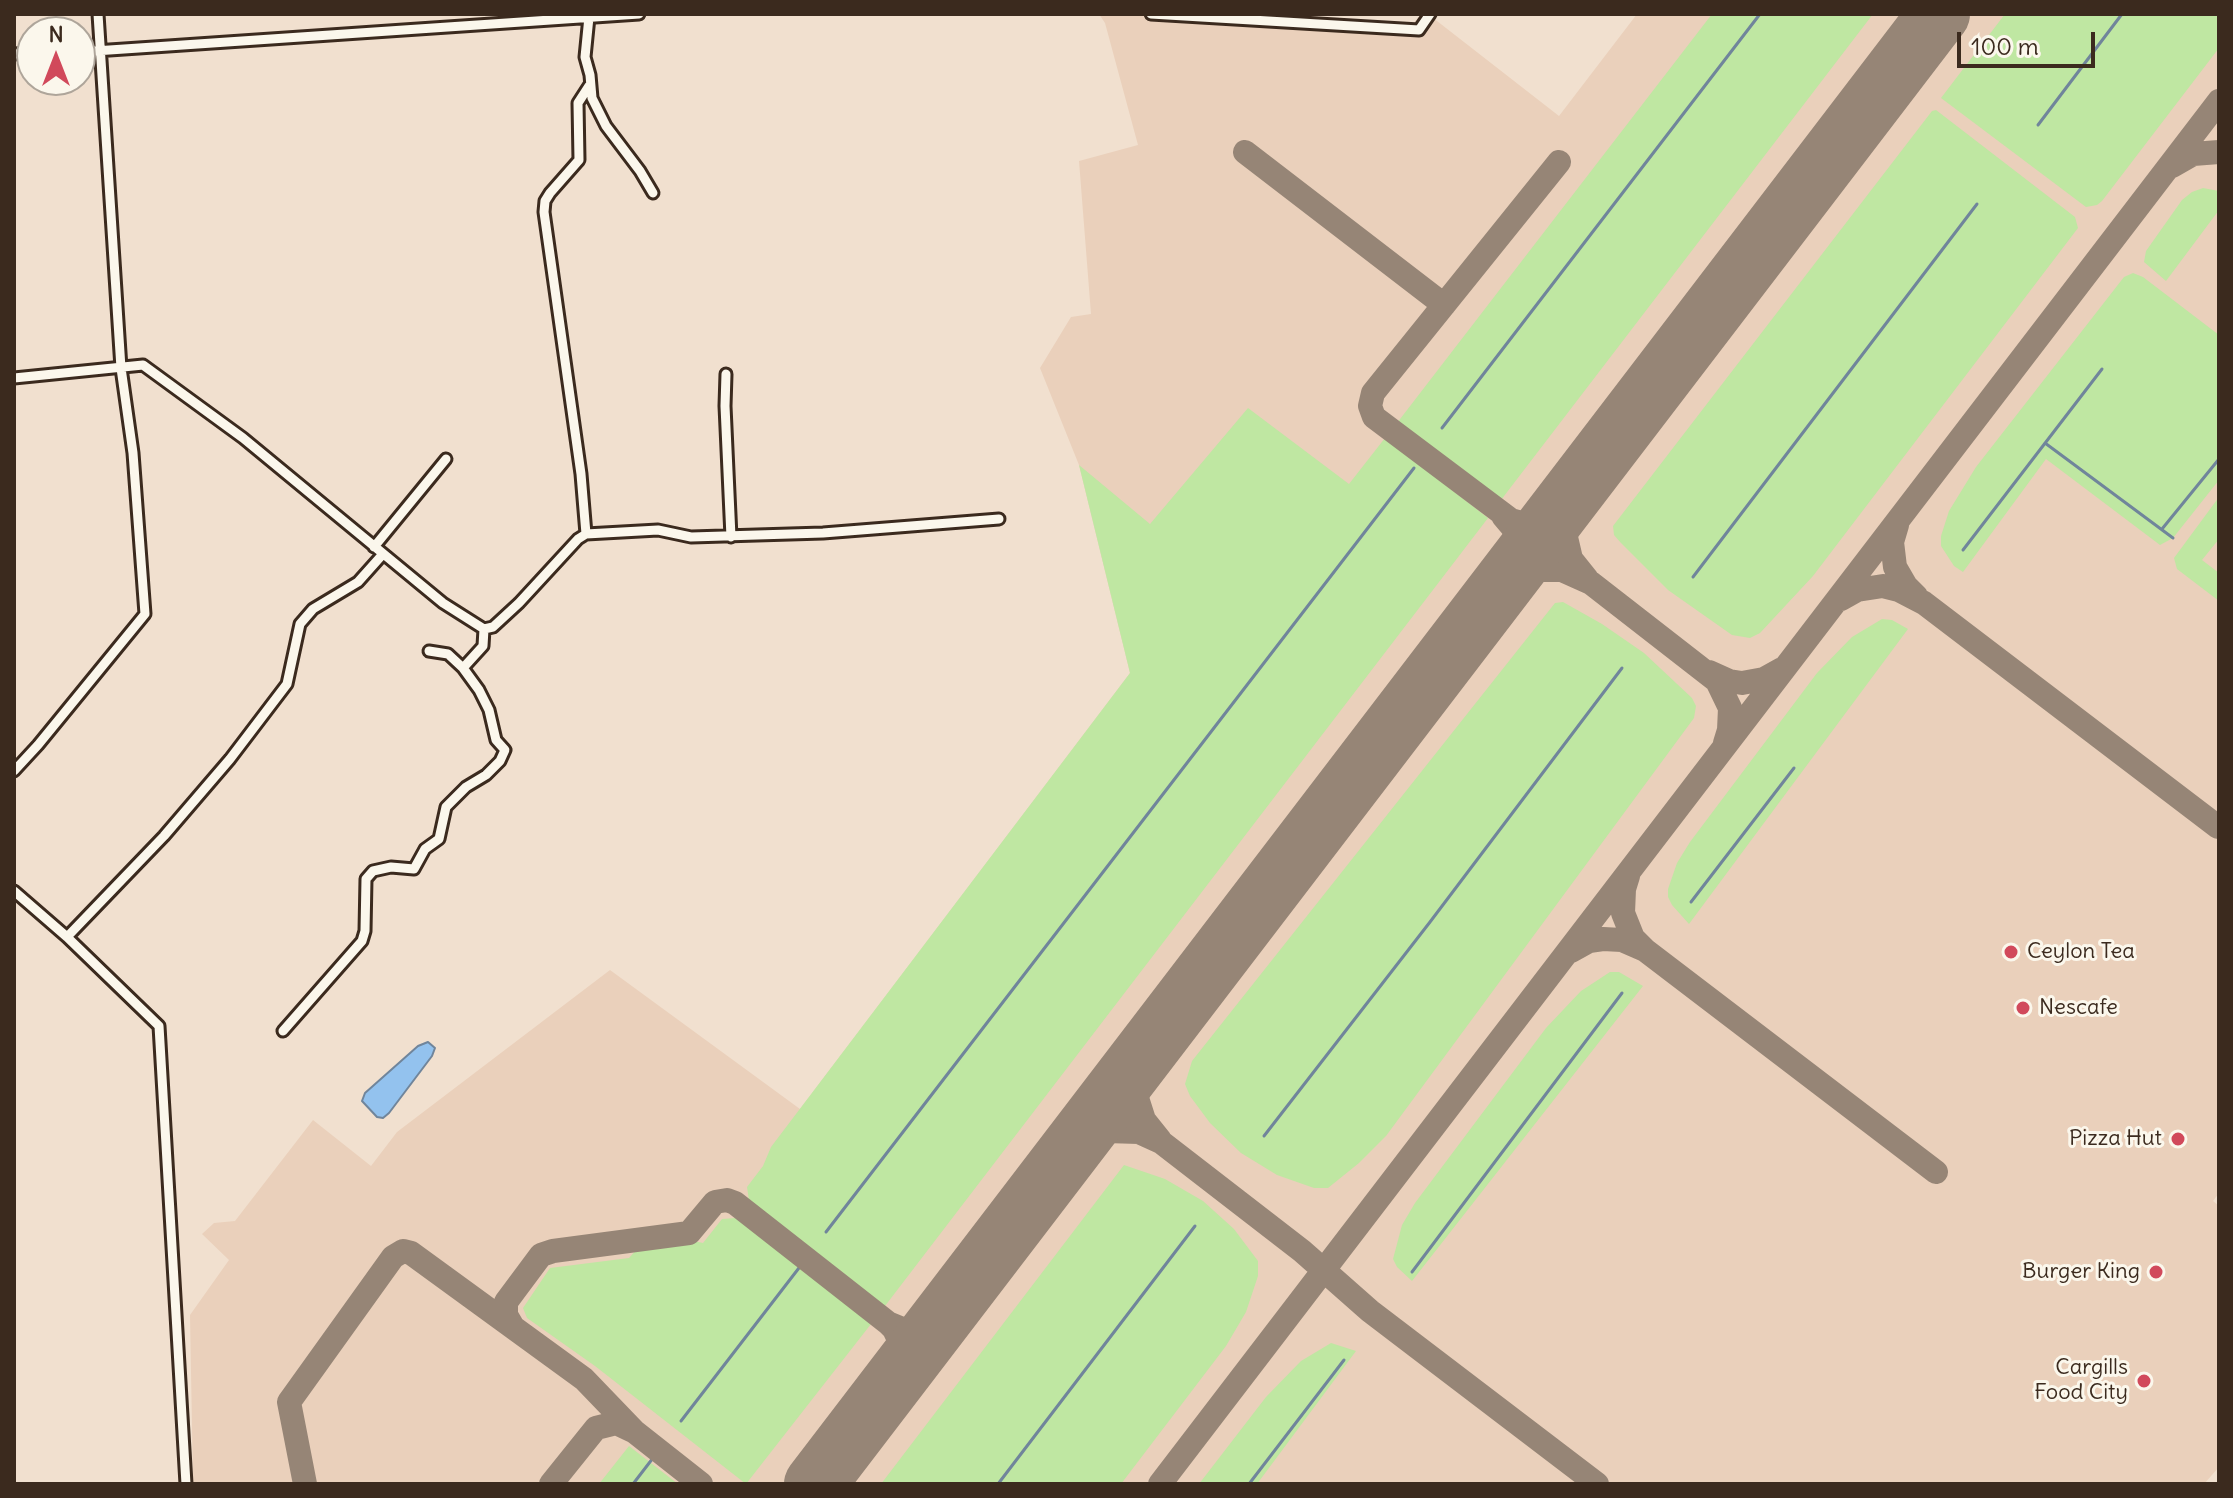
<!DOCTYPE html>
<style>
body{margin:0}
#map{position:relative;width:2233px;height:1498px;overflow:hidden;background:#f1e0cf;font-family:Delius,sans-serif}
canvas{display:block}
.frame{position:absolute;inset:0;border:16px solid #3b2a1e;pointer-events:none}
.north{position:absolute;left:16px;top:16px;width:80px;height:80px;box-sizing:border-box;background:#fbf7ec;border:2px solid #aea59a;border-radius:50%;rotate:0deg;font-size:22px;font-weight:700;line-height:32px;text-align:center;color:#3b2a1e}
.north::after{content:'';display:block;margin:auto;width:28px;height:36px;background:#d1495b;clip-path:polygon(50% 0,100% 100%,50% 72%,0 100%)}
.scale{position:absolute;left:1957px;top:32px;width:138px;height:36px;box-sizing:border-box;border:4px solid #3b2a1e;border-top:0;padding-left:10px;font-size:24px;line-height:28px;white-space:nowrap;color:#3b2a1e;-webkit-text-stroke:6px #fbf7ec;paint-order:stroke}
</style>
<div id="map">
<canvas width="2233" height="1498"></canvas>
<div class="frame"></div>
<div class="north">N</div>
<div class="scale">100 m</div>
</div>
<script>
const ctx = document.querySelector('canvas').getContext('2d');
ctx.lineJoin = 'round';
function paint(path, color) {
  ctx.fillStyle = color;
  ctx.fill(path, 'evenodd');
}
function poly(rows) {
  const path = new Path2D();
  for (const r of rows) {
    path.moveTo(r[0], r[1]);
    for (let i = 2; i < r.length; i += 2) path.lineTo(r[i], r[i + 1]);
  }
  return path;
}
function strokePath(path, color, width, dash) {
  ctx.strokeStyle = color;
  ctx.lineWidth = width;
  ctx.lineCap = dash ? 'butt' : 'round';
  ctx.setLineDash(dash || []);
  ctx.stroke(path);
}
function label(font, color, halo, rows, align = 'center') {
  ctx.font = font + ' Delius,sans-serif';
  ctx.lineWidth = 6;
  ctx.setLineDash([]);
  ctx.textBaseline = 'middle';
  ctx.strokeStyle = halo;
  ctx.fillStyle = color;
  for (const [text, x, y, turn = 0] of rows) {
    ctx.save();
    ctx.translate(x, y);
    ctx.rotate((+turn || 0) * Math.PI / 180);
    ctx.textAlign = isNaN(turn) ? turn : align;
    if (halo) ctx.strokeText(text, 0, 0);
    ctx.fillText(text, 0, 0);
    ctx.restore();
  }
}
paint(poly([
 [1099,14,1274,14,1413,24,1421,14,1428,14,1559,116,1637,14,2219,14,2219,1193,2213,1201,2219,1206,2219,1467,2204,1484,193,1484,190,1315,229,1260,202,1234,214,1223,235,1221,313,1120,371,1166,397,1132,610,970,800,1109,1130,673,1079,465,1040,368,1071,317,1091,314,1079,161,1138,145,1105,23]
]), '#ead0bb');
paint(poly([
 [1712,14,1873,14,1501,500,1397,423],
 [2005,14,2219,14,2219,48,2102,201,2097,205,2086,207,1941,98],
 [1936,110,2075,217,2078,228,1813,576,1760,633,1750,638,1732,635,1668,590,1621,543,1614,535,1613,526,1932,111],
 [2203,188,2219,191,2219,210,2166,281,2144,262,2146,251,2182,200,2192,192],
 [2133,273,2143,277,2219,335,2219,480,2173,538,2160,545,2046,459,1963,572,1954,566,1941,546,1941,536,1949,511,1976,467,2124,277],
 [1248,408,1349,484,1385,438,1488,518,885,1306,749,1200,747,1187,763,1166,771,1147,1130,673,1079,465,1150,524],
 [2219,497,2219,539,2202,560,2219,573,2219,601,2177,569,2174,558],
 [1563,602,1602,624,1644,653,1692,698,1696,706,1694,718,1386,1136,1359,1163,1328,1188,1314,1188,1277,1175,1241,1153,1210,1123,1190,1096,1185,1084,1192,1061,1555,603],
 [1882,619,1892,620,1908,629,1689,924,1672,905,1668,897,1668,889,1677,863,1690,842,1817,673,1852,637],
 [1610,972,1619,972,1643,986,1412,1281,1397,1267,1393,1259,1402,1225,1415,1203,1546,1028,1581,991],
 [1124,1165,1165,1179,1203,1201,1234,1229,1258,1261,1258,1276,1246,1312,1226,1346,1121,1484,881,1484],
 [736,1218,871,1324,746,1484,595,1366,527,1318,523,1308,550,1268,629,1258,637,1249,694,1241,703,1243,722,1219],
 [1331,1343,1356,1351,1257,1484,1199,1484,1266,1397,1301,1361],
 [629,1446,678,1484,599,1484]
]), '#bfe7a2');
const water = poly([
 [428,1042,435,1048,432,1056,389,1113,383,1118,377,1117,362,1101,365,1093,418,1046,428,1042]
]);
paint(water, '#93c2ee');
strokePath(water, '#70859b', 2);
strokePath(poly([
 [2038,125,2122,14],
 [1442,428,1760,14],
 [2045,443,2173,538],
 [2162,529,2219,459],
 [1963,550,2102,369],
 [1693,577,1977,204],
 [1691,902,1794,768],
 [1264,1136,1430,922,1622,668],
 [826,1232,1414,468],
 [1412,1272,1622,993],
 [681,1421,802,1264],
 [633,1484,653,1458],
 [998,1484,1195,1226],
 [1249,1484,1344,1360]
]), '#70859b', 3);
strokePath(poly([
 [1245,152,1444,305],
 [1559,162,1373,393,1370,406,1374,417,1511,520,1525,524,1538,524,1560,509],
 [2172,166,2193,154,2219,152],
 [1575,491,1568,505,1565,533,1571,559,1587,579],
 [1503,516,1514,529,1518,541,1519,557,1514,568],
 [1897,525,1892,542,1895,567,1906,586,1916,596],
 [1499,590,1521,575,1539,570,1562,570,1591,583,1717,681,1730,708,1729,730,1725,743],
 [1841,599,1857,590,1883,586,1899,590,1924,603,2218,827],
 [1709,672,1729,681,1742,683,1764,679,1782,669],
 [1628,876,1624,889,1623,913,1633,938,1644,949],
 [1571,951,1589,941,1603,939,1622,940,1645,950,1936,1172],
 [1152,1043,1138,1068,1136,1095,1144,1120,1160,1140],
 [1067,1154,1086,1138,1106,1131,1139,1132,1161,1142,1302,1251,1370,1311,1597,1484],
 [888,1323,905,1330,918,1330,931,1325,944,1315],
 [513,1327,506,1315,506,1302,541,1255,553,1251,689,1233,715,1202,727,1200,735,1203,888,1323,894,1329,903,1348,903,1360,896,1378],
 [305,1484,289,1402,393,1257,403,1251,411,1253,584,1379,635,1432,701,1484],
 [551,1484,596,1428,616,1423,635,1432],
 [1160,1484,2219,101]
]), '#968576', 24);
strokePath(poly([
 [815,1484,1939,14]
]), '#968576', 62);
const street = poly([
 [1151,14,1419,30,1430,14],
 [589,17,585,57,590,75,592,98,606,126,640,171,653,193],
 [80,52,639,14],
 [14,54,32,53],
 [726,374,725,406,731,537],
 [14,378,143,365,243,438,443,603,484,629,493,627,519,603,578,539,586,534,658,530,691,537,823,533,999,519],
 [586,534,581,474,544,212,545,201,550,193,579,160,578,103,589,86],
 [374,547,446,459],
 [463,668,483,646,484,629],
 [14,771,38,745,145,614,133,453,121,368,98,14],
 [14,891,67,937,159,1026,186,1484],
 [67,937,164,836,230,759,287,684,300,624,313,609,358,582,383,554],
 [283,1031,362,941,365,931,366,879,373,871,391,867,414,869,425,849,439,839,446,807,466,787,486,775,500,761,505,750,496,740,489,710,479,690,463,668,448,654,429,651]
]);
strokePath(street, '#3b2a1e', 15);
strokePath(street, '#fbf7ec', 9);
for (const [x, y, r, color] of [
 [2011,952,8,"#d1495b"],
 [2023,1008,8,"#d1495b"],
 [2178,1139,8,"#d1495b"],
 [2156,1272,8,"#d1495b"],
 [2144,1381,8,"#d1495b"]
]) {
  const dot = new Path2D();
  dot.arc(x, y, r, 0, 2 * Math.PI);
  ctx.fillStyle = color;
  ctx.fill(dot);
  strokePath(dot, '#fbf7ec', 3);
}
label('22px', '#3b2a1e', '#fbf7ec', [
 ["Ceylon Tea",2027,952,"left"],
 ["Nescafe",2039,1008,"left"],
 ["Pizza Hut",2162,1139],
 ["Burger King",2140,1272],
 ["Cargills",2128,1368],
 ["Food City",2128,1393]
], 'right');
</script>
